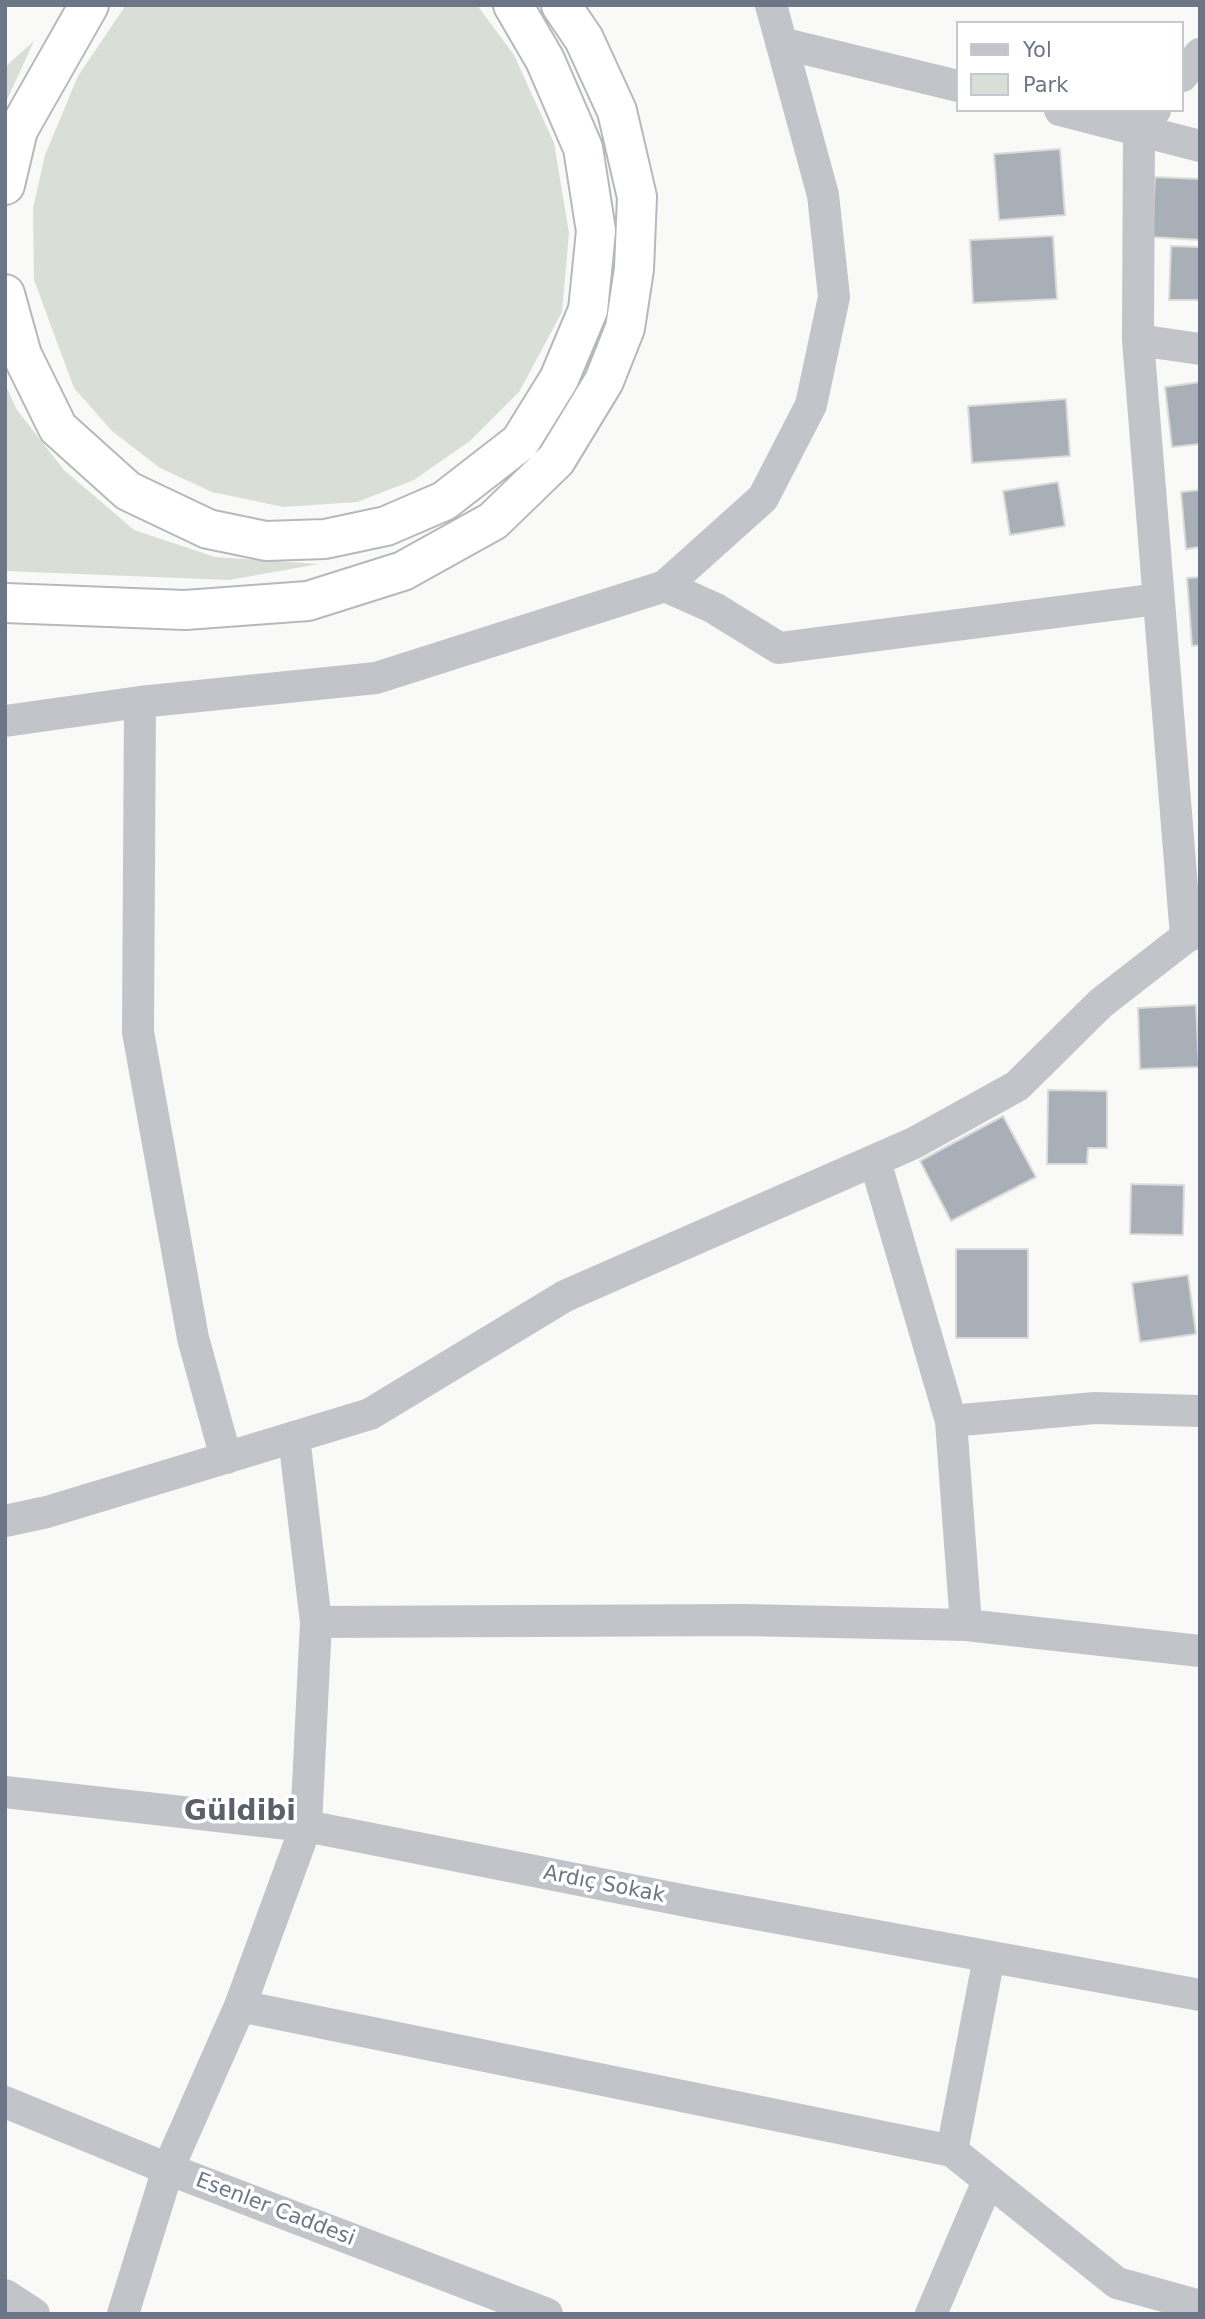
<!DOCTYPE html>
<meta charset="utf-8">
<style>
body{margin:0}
#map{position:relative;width:1205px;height:2319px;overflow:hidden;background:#f9faf8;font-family:"DejaVu Sans",sans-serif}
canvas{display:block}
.frame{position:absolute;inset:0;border:7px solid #6c7686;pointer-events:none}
.legend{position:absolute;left:956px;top:21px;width:228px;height:91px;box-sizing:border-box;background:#fff;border:2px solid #c4c8cf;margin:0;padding:9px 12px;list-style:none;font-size:21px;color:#6c7686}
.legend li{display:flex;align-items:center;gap:14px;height:35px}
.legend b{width:35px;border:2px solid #c4c8cf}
</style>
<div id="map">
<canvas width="1205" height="2319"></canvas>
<div class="frame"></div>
<ul class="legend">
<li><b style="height:9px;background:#c2c4c9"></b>Yol</li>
<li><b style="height:19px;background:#d9ded7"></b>Park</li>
</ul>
</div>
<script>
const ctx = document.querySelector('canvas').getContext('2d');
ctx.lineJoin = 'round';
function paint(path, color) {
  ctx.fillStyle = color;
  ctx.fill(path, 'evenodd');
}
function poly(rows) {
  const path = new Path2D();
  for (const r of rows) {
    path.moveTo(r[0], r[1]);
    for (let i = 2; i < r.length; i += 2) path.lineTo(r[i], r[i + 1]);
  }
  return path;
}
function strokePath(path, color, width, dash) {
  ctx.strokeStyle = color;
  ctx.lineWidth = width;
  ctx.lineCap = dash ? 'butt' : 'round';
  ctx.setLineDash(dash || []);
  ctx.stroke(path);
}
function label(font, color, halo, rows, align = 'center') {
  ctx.font = font + ' "DejaVu Sans",sans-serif';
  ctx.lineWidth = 7;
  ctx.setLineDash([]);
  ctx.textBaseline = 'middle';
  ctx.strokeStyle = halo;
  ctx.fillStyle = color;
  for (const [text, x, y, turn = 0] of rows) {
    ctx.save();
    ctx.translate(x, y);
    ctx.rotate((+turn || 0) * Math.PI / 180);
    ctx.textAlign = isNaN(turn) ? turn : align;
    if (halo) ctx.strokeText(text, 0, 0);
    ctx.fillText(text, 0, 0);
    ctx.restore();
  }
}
paint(poly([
 [126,5,477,5,514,55,554,143,569,233,562,312,519,392,470,441,414,480,357,502,283,507,212,492,160,468,112,431,74,388,34,280,33,208,45,155,78,76],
 [34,41,5,104,5,67],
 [5,384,17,410,64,470,134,530,215,557,319,564,229,580,5,571]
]), '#d9ded7');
const building = poly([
 [1060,149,1065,215,999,220,994,154,1060,149],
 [1155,177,1200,179,1200,240,1152,237,1155,177],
 [1053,236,1057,299,973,303,970,240,1053,236],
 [1171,246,1200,247,1200,300,1169,300,1171,246],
 [1200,382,1200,444,1172,447,1165,387,1200,382],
 [1066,399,1070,456,972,463,968,406,1066,399],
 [1058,482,1065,526,1010,535,1003,491,1058,482],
 [1200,490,1200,547,1186,549,1181,492,1200,490],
 [1200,577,1200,645,1192,646,1187,578,1200,577],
 [1196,1005,1199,1067,1140,1069,1138,1008,1196,1005],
 [1048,1090,1107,1091,1107,1148,1088,1148,1087,1164,1047,1164,1048,1090],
 [1003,1116,1036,1177,951,1221,920,1161,1003,1116],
 [1131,1184,1184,1185,1183,1235,1130,1234,1131,1184],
 [956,1249,1028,1249,1028,1338,956,1338,956,1249],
 [1188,1275,1196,1334,1140,1342,1132,1283,1188,1275]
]);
paint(building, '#a9afb6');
strokePath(building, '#dbdcda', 2);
const highway = poly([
 [5,185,18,130,89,5],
 [5,294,22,355,58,428,128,491,208,529,266,541,325,539,386,526,444,501,520,442,559,379,588,310,596,231,583,148,545,60,513,5],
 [5,603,185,610,308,601,403,571,493,521,556,460,604,381,625,328,634,269,637,197,617,111,584,39,561,5]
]);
strokePath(highway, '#b5b8bc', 42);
strokePath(poly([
 [781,43,958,86],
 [1182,76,1200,54],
 [1060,110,1200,146],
 [1155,110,1139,130,1138,340,1186,937],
 [1138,340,1200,349],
 [665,586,714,608,779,648,1158,599],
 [140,702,138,1032,193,1338,226,1458],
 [5,721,140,702,376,678,665,586,763,498,811,405,834,297,823,195,771,5],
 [875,1161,951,1421,966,1625],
 [951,1421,1095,1408,1200,1411],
 [5,1521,47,1512,370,1414,565,1296,914,1143,1017,1086,1101,1003,1186,937,1200,931],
 [316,1622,746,1620,966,1625,1200,1651],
 [5,1792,306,1826,707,1905,1200,1995],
 [240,2006,952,2151,1117,2283,1200,2306],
 [5,2102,168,2169,547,2314],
 [952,2151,989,1957],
 [5,2295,34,2314],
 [123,2314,168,2169,240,2006,306,1826,316,1622,294,1437],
 [931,2314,988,2181]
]), '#c2c4c9', 32);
strokePath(highway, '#fff', 38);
label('21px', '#6c7686', '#fff', [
 ["Ardıç Sokak",604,1885,11],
 ["Esenler Caddesi",275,2210,21]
]);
label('bold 28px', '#59616b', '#fff', [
 ["Güldibi",240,1813]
]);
</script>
